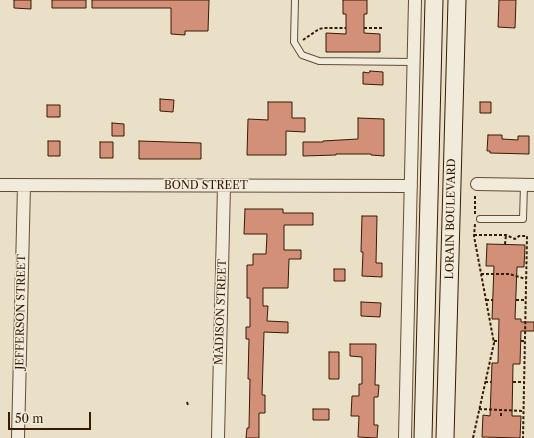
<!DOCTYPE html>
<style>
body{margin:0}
#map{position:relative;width:534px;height:438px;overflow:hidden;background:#e9e0c7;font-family:"Libre Caslon Text",serif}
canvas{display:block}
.scale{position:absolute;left:8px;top:412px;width:83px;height:18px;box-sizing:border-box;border:2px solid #381b03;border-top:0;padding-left:5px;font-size:12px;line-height:14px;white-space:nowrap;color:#381b03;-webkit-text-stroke:3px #f1ebdb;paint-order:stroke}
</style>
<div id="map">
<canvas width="534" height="438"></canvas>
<div class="scale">50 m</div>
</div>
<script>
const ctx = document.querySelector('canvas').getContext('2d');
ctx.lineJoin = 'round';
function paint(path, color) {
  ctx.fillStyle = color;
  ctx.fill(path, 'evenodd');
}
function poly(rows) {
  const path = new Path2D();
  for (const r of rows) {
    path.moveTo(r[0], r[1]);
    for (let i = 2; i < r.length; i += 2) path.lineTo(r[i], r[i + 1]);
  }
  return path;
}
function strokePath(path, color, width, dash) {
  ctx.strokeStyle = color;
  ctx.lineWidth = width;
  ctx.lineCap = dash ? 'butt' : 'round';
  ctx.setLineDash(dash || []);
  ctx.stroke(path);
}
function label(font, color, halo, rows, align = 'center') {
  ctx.font = font + ' "Libre Caslon Text",serif';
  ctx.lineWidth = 3;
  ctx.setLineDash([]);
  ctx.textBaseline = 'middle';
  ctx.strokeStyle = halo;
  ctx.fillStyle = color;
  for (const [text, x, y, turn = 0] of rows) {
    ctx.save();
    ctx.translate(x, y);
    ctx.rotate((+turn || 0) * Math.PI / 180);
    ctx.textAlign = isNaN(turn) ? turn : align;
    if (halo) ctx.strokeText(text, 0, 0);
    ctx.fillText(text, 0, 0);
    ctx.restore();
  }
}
const building = poly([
 [14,0,31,0,31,9,14,8,14,0],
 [52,0,86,0,86,8,52,8,52,0],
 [92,0,209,0,208,31,185,31,185,35,171,34,171,8,92,8,92,0],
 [343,0,367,0,367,14,364,14,364,33,380,34,380,52,326,52,326,33,346,34,346,14,343,14,343,0],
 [499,0,516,0,515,28,498,27,499,0],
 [370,71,383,72,383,85,363,84,363,72,369,73,370,71],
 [160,99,174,100,173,112,160,111,160,99],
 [268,102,292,102,292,118,305,118,305,132,286,131,286,155,247,155,248,119,268,120,268,102],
 [480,102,491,102,491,113,480,113,480,102],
 [47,105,60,105,60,117,47,117,47,105],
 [358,118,384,119,384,156,371,155,371,154,336,154,336,155,303,156,303,142,323,142,323,141,358,139,358,118],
 [112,123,124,124,124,136,112,136,112,123],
 [488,135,502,135,502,139,518,140,518,136,529,136,529,154,490,153,490,151,487,151,488,135],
 [48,141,60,141,60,156,48,156,48,141],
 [139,141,201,143,201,159,139,159,139,141],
 [100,142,113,142,113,158,100,158,100,142],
 [245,209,283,209,283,213,313,213,313,225,284,225,284,250,301,250,301,259,289,259,288,288,263,288,263,306,268,306,267,321,288,322,288,333,264,332,262,395,265,395,265,413,259,413,259,438,246,438,247,428,249,428,250,379,248,379,249,339,246,339,246,327,250,327,250,298,247,298,247,265,253,265,253,254,266,254,267,234,244,234,245,209],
 [362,216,377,216,376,263,382,263,382,277,362,276,363,252,361,252,362,216],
 [487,244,525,245,524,267,517,267,515,319,521,319,521,322,534,322,534,331,521,331,520,364,513,364,512,416,521,416,520,438,482,437,483,415,490,416,492,363,498,363,499,319,492,319,494,266,486,266,487,244],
 [334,269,345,269,345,281,334,281,334,269],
 [361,302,381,303,380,317,361,316,361,302],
 [350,344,376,344,375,385,379,385,378,397,374,397,374,425,378,425,377,438,358,437,359,416,351,416,352,396,359,396,359,384,362,384,362,357,350,356,350,344],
 [329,352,339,352,339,379,329,379,329,352],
 [313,409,329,409,329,420,313,420,313,409]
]);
paint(building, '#d29079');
strokePath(building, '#381b03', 1);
const lane = poly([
 [295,0,294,42,302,55,319,61,414,62],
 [480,219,523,219,524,185]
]);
const street = poly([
 [477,184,534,185],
 [0,185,411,186],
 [18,438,24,185],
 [218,438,224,186],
 [405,438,415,0]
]);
const secondary = poly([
 [423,438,434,0],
 [445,438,457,0]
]);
strokePath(lane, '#644c34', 8);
strokePath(street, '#644c34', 14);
strokePath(secondary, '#381b03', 19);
strokePath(poly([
 [364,28,384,28],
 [303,40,319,29,324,28,346,28],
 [475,214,475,194],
 [474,235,506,235,515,239,519,236,527,236,523,438],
 [505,244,506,235],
 [481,274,509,274,526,279],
 [486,300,493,300],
 [516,300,526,300],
 [494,341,498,341],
 [521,341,525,341],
 [485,382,491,382],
 [513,382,524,382],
 [187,402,188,405],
 [479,409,523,411],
 [501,416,501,410],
 [473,438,494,343,474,236,475,224]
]), '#381b03', 2, [3, 2]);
strokePath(lane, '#f1ebdb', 6);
strokePath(street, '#f1ebdb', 12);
strokePath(secondary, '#f1ebdb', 17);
label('11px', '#381b03', '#f1ebdb', [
 ["BOND STREET",206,186],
 ["LORAIN BOULEVARD",451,219,-89],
 ["JEFFERSON STREET",21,312,-89],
 ["MADISON STREET",221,312,-88]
]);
</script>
